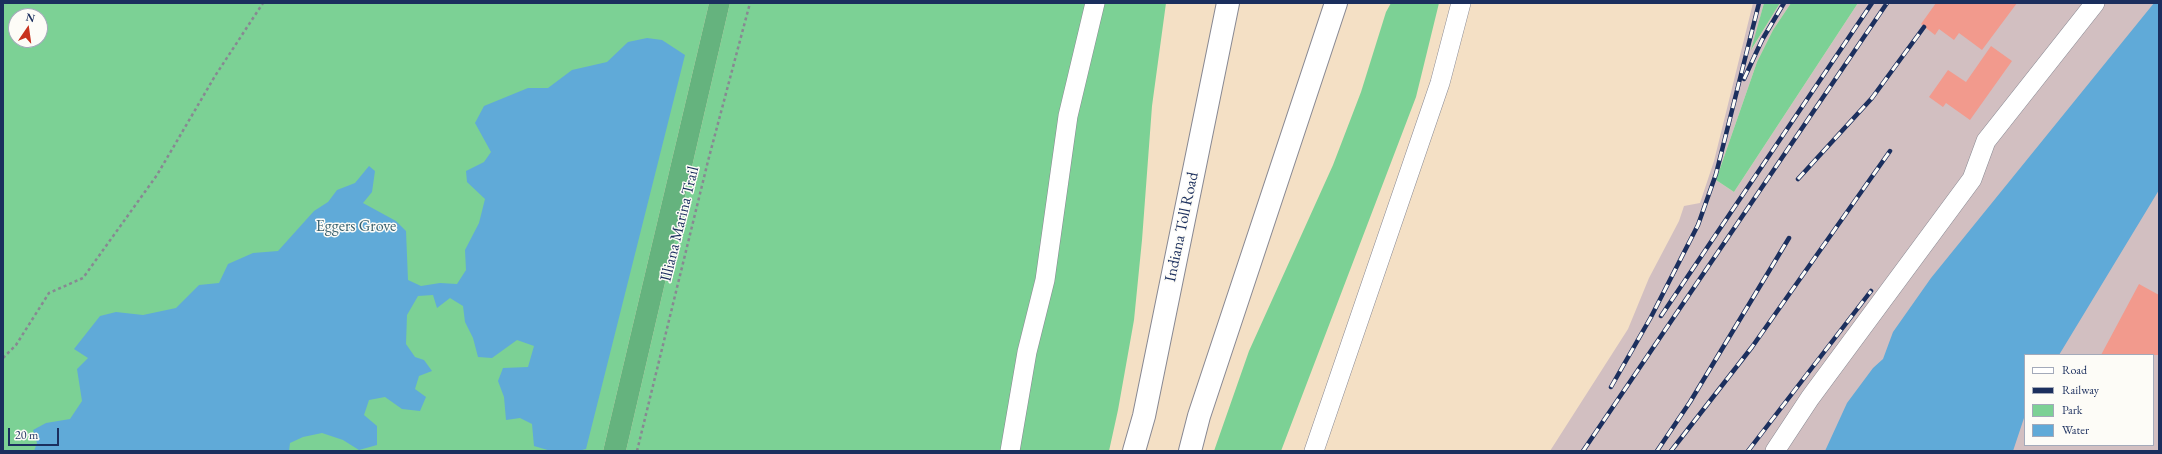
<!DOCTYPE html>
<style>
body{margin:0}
#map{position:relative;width:2162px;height:454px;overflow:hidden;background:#f4e0c5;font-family:"EB Garamond",serif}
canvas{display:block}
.frame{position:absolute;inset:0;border:4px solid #1b2f5e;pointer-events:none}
.legend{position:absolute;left:2024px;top:354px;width:130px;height:92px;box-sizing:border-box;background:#fdfcf7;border:1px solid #a3aaba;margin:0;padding:5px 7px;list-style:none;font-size:12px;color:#1b2f5e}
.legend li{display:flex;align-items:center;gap:8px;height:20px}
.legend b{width:20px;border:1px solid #a3aaba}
.north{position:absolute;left:8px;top:8px;width:40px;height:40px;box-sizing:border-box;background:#fdfcf7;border:1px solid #a3aaba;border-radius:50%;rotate:13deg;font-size:11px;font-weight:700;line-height:16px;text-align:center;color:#1b2f5e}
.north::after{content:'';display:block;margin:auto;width:14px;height:18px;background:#c8321e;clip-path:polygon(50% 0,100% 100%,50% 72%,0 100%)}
.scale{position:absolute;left:8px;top:428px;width:51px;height:18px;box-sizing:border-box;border:2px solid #1b2f5e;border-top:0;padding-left:5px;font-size:12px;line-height:14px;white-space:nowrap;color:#1b2f5e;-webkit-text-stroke:3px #fdfcf7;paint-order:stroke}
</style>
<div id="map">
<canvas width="2162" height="454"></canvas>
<div class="frame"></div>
<ul class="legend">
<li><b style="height:5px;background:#fff"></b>Road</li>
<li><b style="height:5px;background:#1b2f5e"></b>Railway</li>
<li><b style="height:11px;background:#7cd195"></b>Park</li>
<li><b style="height:11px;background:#60aad8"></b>Water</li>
</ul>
<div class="north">N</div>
<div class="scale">20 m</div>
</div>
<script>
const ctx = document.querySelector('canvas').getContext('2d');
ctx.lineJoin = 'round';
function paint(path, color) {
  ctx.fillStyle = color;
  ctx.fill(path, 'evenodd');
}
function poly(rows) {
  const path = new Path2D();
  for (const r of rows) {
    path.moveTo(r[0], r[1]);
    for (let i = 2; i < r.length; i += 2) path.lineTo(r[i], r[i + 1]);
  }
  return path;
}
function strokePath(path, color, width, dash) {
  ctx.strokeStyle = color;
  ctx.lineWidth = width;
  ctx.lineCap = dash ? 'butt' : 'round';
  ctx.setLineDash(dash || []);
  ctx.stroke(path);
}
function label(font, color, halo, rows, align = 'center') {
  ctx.font = font + ' "EB Garamond",serif';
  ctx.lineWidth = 3;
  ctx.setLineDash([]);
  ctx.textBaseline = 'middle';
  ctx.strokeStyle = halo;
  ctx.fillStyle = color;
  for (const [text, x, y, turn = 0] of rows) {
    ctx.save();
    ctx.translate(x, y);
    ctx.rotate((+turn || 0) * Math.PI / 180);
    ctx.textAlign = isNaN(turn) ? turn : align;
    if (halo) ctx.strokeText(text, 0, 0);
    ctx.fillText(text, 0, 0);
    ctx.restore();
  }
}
paint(poly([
 [1753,3,1764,3,1752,49,1780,3,1791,3,1773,30,1757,62,1716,180,1734,192,1858,3,2159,3,2159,451,1550,451,1628,329,1649,278,1679,221,1684,206,1700,203,1714,161],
 [2025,355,2153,355,2153,445,2025,445]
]), '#d2bfc1');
paint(poly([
 [3,3,709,3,603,451,3,451],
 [16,16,40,16,40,40,16,40],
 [730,3,1166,3,1152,106,1142,240,1134,320,1118,410,1109,451,626,451],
 [1391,3,1439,3,1416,97,1281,451,1214,451,1249,351,1333,165,1361,92,1386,12],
 [1764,3,1780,3,1751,50],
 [1791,3,1858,3,1734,192,1716,180,1757,62,1773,30]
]), '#7cd195');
paint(poly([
 [709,3,730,3,626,451,603,451]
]), '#65b37e');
paint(poly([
 [2154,3,2159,3,2159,190,2059,355,2025,355,2025,415,2013,451,1825,451,1847,403,1873,368,1883,359,1893,332,1931,278],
 [647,38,662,40,685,55,586,449,578,451,551,451,534,446,532,424,520,418,506,420,504,397,498,381,503,368,528,367,534,346,517,340,492,358,478,357,473,338,465,322,463,306,450,298,437,308,433,295,418,296,407,315,406,344,415,357,424,360,432,371,419,376,415,389,426,397,420,411,402,409,385,397,369,400,364,415,377,426,377,445,359,450,343,440,322,433,303,437,290,443,289,451,34,451,37,443,33,430,46,423,70,419,82,401,77,369,88,358,74,349,100,316,116,312,143,315,176,308,199,285,219,283,228,264,253,253,278,251,314,211,328,202,337,190,355,183,369,166,375,171,372,192,363,203,396,221,406,231,408,280,421,286,440,283,457,284,466,270,465,250,479,223,485,199,467,182,466,171,484,162,491,152,475,123,484,106,528,88,548,88,572,70,607,62,628,42]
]), '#60aad8');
paint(poly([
 [1936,3,2017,3,1982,50,1959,33,1954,40,1939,29,1935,35,1921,24],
 [1991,46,2012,61,1970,120,1946,103,1943,107,1929,97,1948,70,1966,82],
 [2139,284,2159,295,2159,355,2101,355]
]), '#f29a8d');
const street = poly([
 [1010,451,1027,352,1045,280,1068,116,1095,3],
 [1314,451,1440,83,1461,3],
 [1775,451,1810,398,1972,179,1986,141,2095,3]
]);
const highway = poly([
 [1134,451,1144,416,1228,3],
 [1190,451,1199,416,1336,3]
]);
strokePath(street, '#888892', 20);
strokePath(highway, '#888892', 24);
strokePath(poly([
 [3,358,16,345,49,293,83,278,157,175,215,76,263,3],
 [637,451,708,161,750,3]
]), '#888892', 2.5, [3, 3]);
strokePath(street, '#fff', 19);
strokePath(highway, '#fff', 22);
const rail = poly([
 [1744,79,1762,40,1784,3],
 [1798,179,1872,98,1924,27],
 [1661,316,1872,3],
 [1611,387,1651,317,1698,225,1716,174,1759,3],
 [1583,451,1887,3],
 [1657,451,1690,402,1789,238],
 [1671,451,1752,347,1890,151],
 [1748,451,1871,291]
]);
strokePath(rail, '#1b2f5e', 4.5);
strokePath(rail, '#fdfcf7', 3, [9]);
label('16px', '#1b2f5e', '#fdfcf7', [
 ["Illiana Marina Trail",680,224,-76],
 ["Indiana Toll Road",1182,227,-78]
]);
label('16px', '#38606e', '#fdfcf7', [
 ["Eggers Grove",356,227]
]);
</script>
